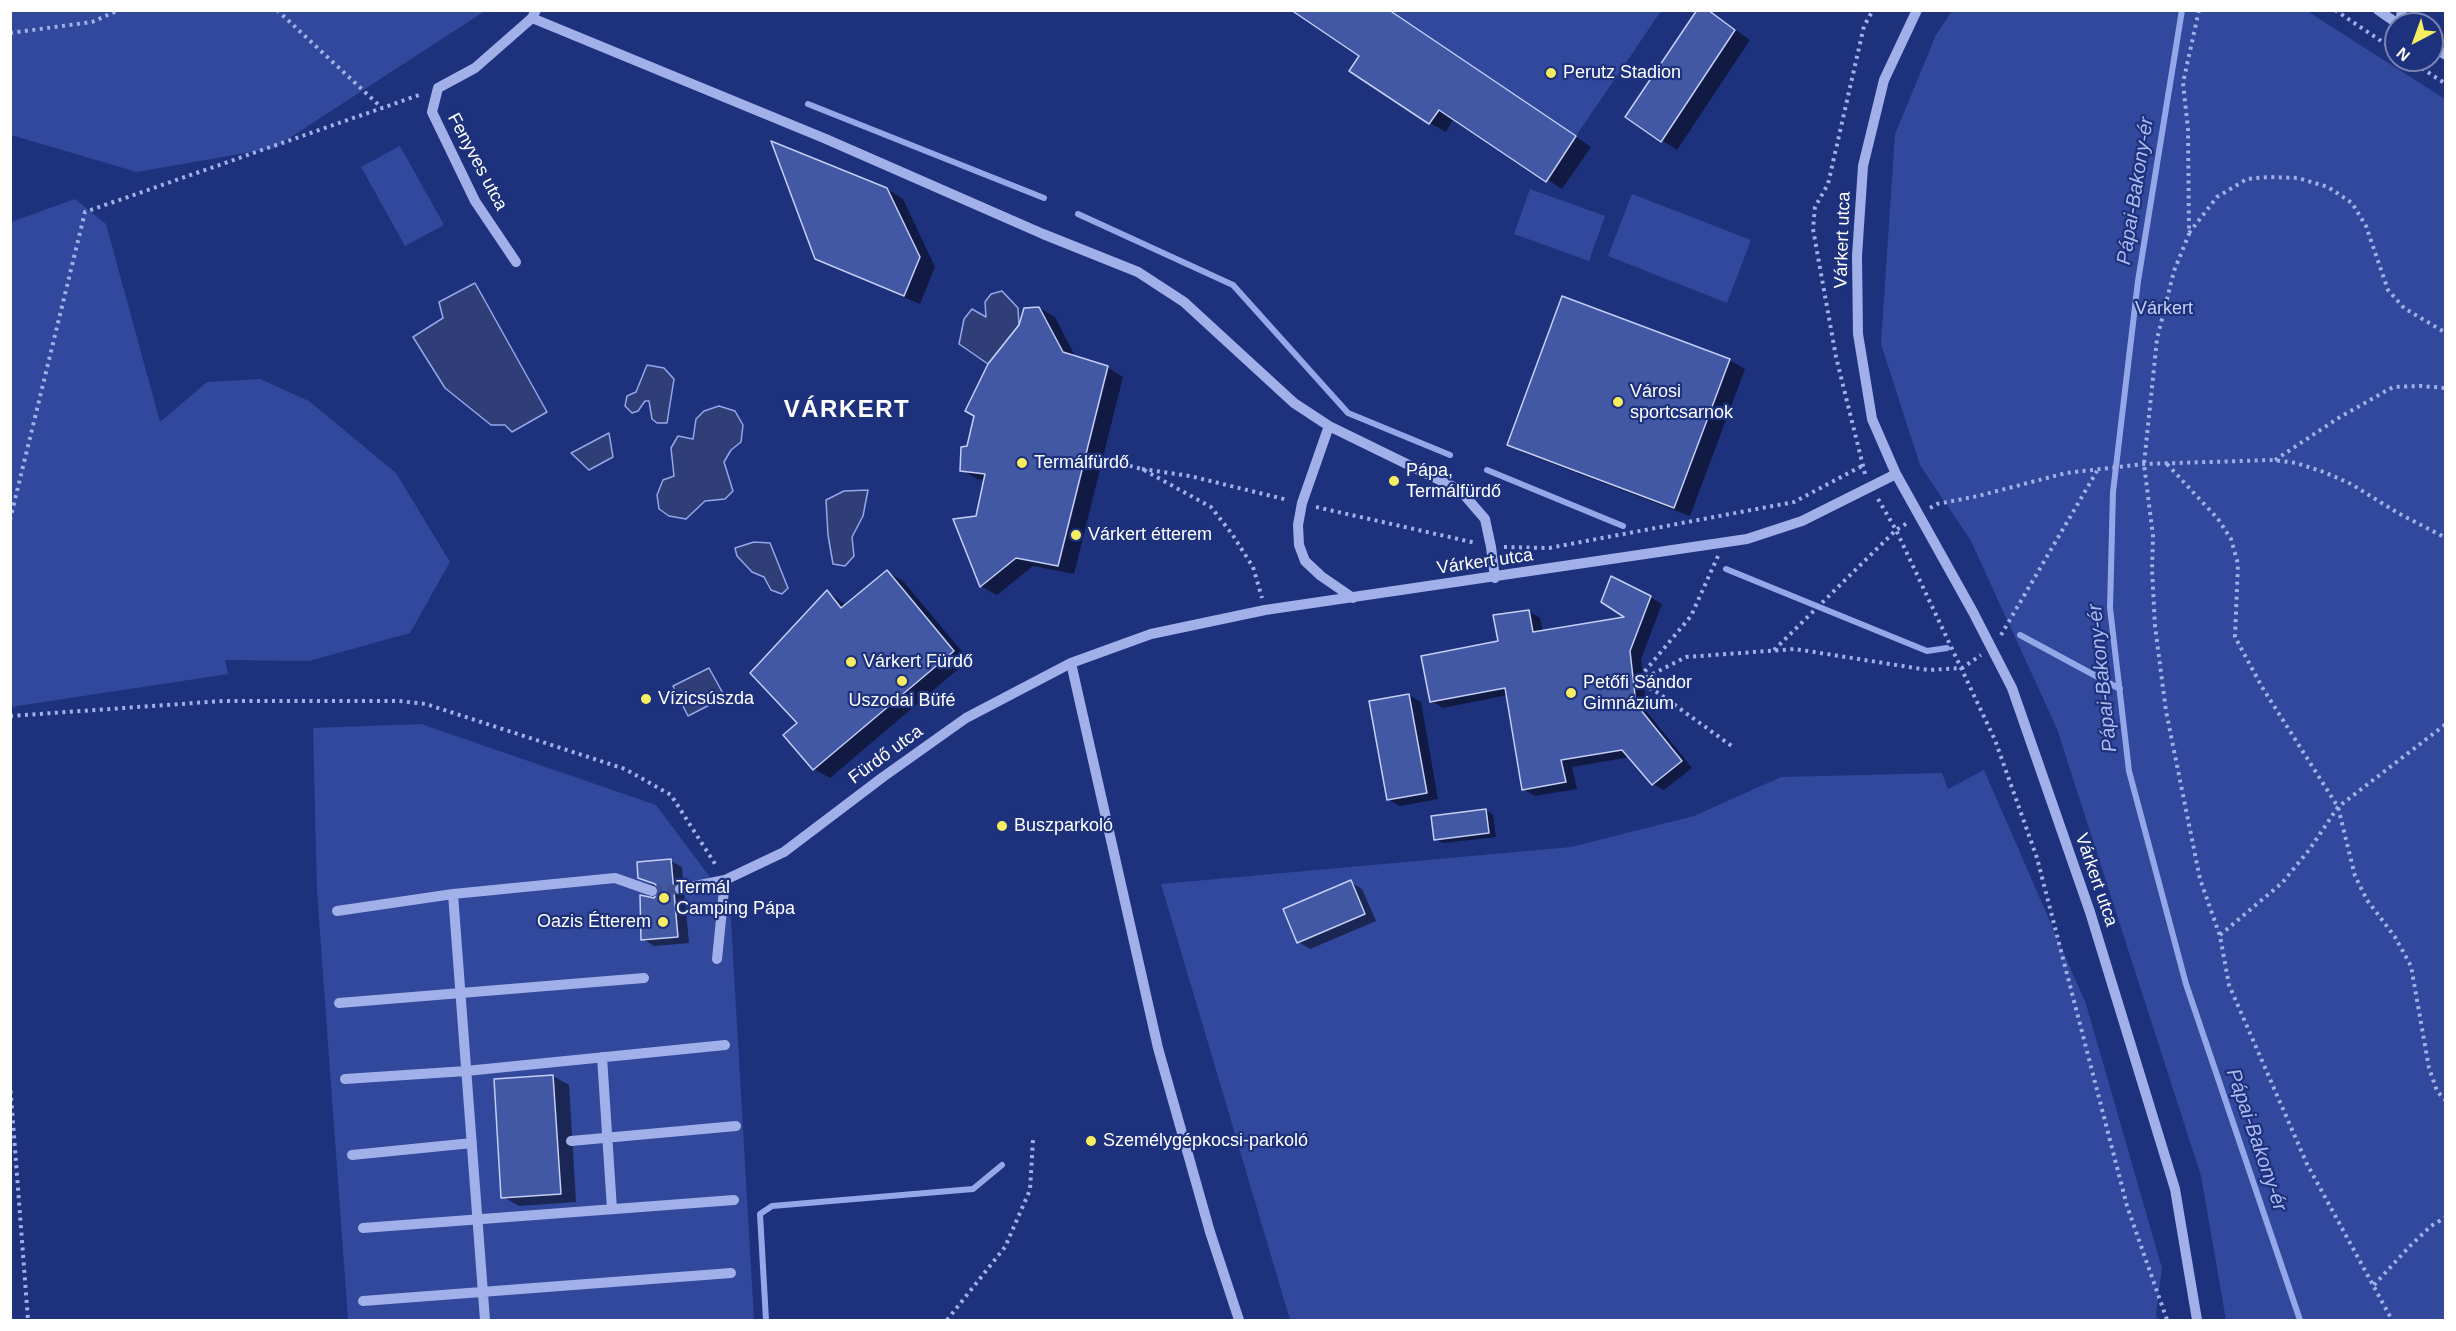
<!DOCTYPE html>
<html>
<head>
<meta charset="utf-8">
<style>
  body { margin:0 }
  #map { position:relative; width:2456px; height:1331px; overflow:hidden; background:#1e317d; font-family:Helvetica,sans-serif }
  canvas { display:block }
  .frame { position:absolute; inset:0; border:12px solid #fff; pointer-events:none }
  .north { position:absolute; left:2384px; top:12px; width:60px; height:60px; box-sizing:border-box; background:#1e317d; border:2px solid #7883b1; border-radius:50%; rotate:221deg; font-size:16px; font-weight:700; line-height:24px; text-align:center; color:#fff }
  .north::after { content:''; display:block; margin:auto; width:21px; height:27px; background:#f6ee60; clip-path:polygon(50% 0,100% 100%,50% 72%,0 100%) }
</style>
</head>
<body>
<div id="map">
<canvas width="2456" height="1331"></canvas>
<div class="frame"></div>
<div class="north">N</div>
</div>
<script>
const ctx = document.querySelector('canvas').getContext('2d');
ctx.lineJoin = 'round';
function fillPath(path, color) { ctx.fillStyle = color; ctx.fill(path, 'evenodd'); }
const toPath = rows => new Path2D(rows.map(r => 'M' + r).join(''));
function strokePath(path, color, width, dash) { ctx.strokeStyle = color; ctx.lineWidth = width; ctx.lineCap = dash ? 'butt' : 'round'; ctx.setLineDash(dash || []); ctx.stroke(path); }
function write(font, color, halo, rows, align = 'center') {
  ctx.font = font + ' Helvetica,sans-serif'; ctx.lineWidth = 4.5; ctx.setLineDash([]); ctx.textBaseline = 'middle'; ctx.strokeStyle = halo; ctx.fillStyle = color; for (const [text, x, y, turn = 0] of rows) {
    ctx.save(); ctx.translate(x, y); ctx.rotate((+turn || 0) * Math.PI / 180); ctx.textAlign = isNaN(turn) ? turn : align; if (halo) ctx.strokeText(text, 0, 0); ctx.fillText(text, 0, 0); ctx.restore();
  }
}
const green = toPath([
  [10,11,11,10,485,11,274,148,137,172,11,135],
  [1389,11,1661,11,1576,136],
  [1952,11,2307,11,2445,99,2445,1320,2226,1320,2201,1176,2057,729,1971,541,1920,465,1881,344,1895,134,1936,35],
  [400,146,444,225,405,246,361,167],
  [1530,189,1605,216,1589,261,1514,234],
  [1632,194,1751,240,1727,303,1608,256],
  [75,199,106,224,160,422,207,382,260,379,309,401,396,473,450,562,410,633,309,661,225,660,228,674,11,707,11,222],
  [421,724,656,805,730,904,754,1320,348,1320,317,891,313,728],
  [1984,770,2086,1004,2162,1268,2156,1315,2158,1320,1290,1320,1161,884,1571,847,1694,816,1781,777,1942,773,1948,789]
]);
const water = toPath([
  [475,283,547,412,512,432,505,425,491,425,445,388,413,337,443,318,439,302,475,283],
  [1002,291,1018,308,1019,325,988,364,959,344,964,319,972,309,986,317,985,302,991,294,1002,291],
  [647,365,664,368,674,379,667,423,657,423,652,419,649,401,645,401,638,411,632,413,625,406,627,396,636,392,647,365],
  [719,406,735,411,743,425,741,442,731,450,724,462,733,491,725,499,705,501,686,519,669,516,659,509,657,495,663,480,674,476,671,448,678,436,693,439,696,419,704,411,719,406],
  [609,433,613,457,589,470,571,453,609,433],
  [868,490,863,516,852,537,854,556,845,566,833,564,828,535,826,500,844,491,868,490],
  [754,542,770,543,788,588,782,594,771,590,764,577,752,572,737,556,735,548,754,542],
  [709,668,725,697,688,716,673,686,709,668]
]);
const shadow = toPath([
  [1389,10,1591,147,1562,189,1454,118,1446,132,1430,123,1361,56],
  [1716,16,1750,40,1677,150,1627,117],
  [887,189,903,199,935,267,920,304,833,267,817,258],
  [1039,308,1055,317,1076,358,1107,367,1123,377,1074,574,1033,566,997,595,981,586,955,520,977,518,985,480,977,479,962,470,969,448],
  [1729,360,1745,369,1690,516,1524,453,1509,444],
  [888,572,903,581,969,660,830,778,814,769,799,723,828,592,847,606],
  [1640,591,1662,604,1641,659,1647,712,1692,768,1664,790,1653,784,1630,757,1572,767,1577,789,1535,796,1523,789,1508,695,1443,708,1432,701,1499,642,1528,611,1540,618,1543,632,1629,618],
  [1409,695,1421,702,1438,799,1400,806,1388,799],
  [1486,810,1493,815,1496,837,1443,843,1436,839],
  [671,861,682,867,689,943,654,946,643,939,655,900,661,890,640,877],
  [1350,882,1362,889,1376,921,1310,949,1298,942],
  [553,1076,569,1085,576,1202,519,1206,503,1197]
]);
const stream = toPath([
  [2182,10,2138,281,2113,492,2110,608,2129,771,2186,984,2300,1320],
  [808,104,1044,198],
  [1078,214,1233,285,1348,413,1450,455],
  [1487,470,1623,526],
  [1726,569,1927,651,1947,648],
  [2020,635,2120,689],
  [766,1320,760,1214,772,1206,973,1189,1002,1165]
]);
const building = toPath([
  [1291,10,1389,10,1576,136,1546,182,1439,110,1429,124,1349,71,1359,56,1291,10],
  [1697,10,1708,10,1735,30,1661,142,1625,117,1697,10],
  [771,141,887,188,920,257,904,296,815,259,771,141],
  [1562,296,1730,359,1674,508,1507,445,1562,296],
  [1039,307,1063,352,1108,366,1058,566,1016,558,980,587,953,519,976,516,985,474,960,471,961,447,967,446,974,416,965,411,988,364,1019,325,1024,308,1039,307],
  [887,570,954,651,813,770,783,735,797,723,750,673,827,590,841,608,887,570],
  [1611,576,1651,596,1630,651,1636,704,1682,761,1652,785,1622,750,1561,760,1566,782,1522,790,1505,688,1430,702,1421,656,1498,641,1493,615,1529,610,1533,632,1624,617,1601,602,1611,576],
  [1409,694,1427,793,1387,800,1369,701,1409,694],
  [1486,809,1489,833,1434,840,1431,816,1486,809],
  [671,859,678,937,641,940,640,895,654,898,659,890,655,884,638,878,637,862,671,859],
  [1351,880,1365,914,1297,943,1283,909,1351,880],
  [553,1075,561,1194,501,1198,494,1079,553,1075]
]);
const minorTunnel = toPath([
  [652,891,680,889]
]);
const path = toPath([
  [277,10,382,108],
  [2199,10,2183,83,2188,129,2189,234,2174,271,2157,339,2144,464,2153,536,2152,570,2155,626,2166,711,2200,879,2220,936,2229,985,2307,1164,2392,1320],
  [2335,10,2396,51],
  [10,33,92,22,119,10],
  [2409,60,2446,84],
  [2189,233,2217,197,2247,179,2268,177,2298,178,2328,187,2352,203,2366,226,2388,290,2404,308,2446,333],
  [1086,455,1142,469,1211,507,1232,534,1253,567,1262,598],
  [2275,460,2340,417,2393,387,2421,386,2446,388],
  [2167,464,2218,519,2231,539,2238,564,2235,637,2262,687,2338,807,2355,876,2367,900,2395,937,2411,966,2429,1068,2437,1091,2446,1101],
  [1142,469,1190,476,1288,500],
  [1865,474,1836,357,1813,229,1815,207,1828,184,1864,26,1873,10],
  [1878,499,1896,530,1995,740,2037,858,2127,1206,2167,1320],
  [1316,507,1476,543],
  [1930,508,1937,504,1978,496,2066,473,2144,464,2274,460,2296,463,2324,472,2351,484,2398,513,2446,538],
  [10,520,85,212,422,94],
  [1504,547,1549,548,1794,502,1862,466],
  [1718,556,1691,616,1635,683,1686,657,1795,649,1928,670,1962,668,1981,655],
  [2001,635,2097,471],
  [1774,650,1896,530,1909,522],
  [1635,683,1654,690,1733,747],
  [10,716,223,701,399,701,426,704,625,769,671,795,717,867],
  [2220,935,2282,883,2309,850,2338,807,2446,724],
  [10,1083,28,1320],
  [2374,1285,2410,1246,2431,1226,2446,1217],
  [947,1320,1005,1247,1030,1190,1033,1140]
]);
const minor = toPath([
  [1917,10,1884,80,1863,166,1857,256,1858,334,1872,419,1896,474,1973,612,2012,688,2090,912,2175,1189,2197,1320],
  [2378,10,2398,24],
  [532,18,826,139,1043,234,1138,272,1184,302,1294,403,1329,426,1460,490,1485,519,1491,547,1495,578],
  [2400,24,2402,10],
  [2432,46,2446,55],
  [516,262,475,201,432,112,438,88,475,68,532,18,536,10],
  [1329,426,1302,503,1298,525,1299,545,1305,561,1321,576,1353,598],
  [1071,663,1158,1048,1210,1232,1239,1320],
  [680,889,725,880,784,852,883,777,966,718,1071,663,1151,634,1265,610,1747,539,1802,521,1896,474],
  [337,911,453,894],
  [717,959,725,880],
  [339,1003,644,978],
  [602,1057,612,1209],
  [345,1079,466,1071,725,1045],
  [571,1141,736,1126],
  [352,1155,472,1143],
  [363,1228,734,1200],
  [363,1301,731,1273],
  [485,1320,453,894,615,878,652,891]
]);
const markers = [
  [1551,73,6,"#f6ee60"],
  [1618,402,6,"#f6ee60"],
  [1022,463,6,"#f6ee60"],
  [1394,481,6,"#f6ee60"],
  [1076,535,6,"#f6ee60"],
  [851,662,6,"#f6ee60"],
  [902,681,6,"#f6ee60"],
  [1571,693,6,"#f6ee60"],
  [646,699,6,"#f6ee60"],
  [1002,826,6,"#f6ee60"],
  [664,898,6,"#f6ee60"],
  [663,922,6,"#f6ee60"],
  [1091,1141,6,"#f6ee60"]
];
const poiNames = [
  ["Perutz Stadion",1563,73],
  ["Városi",1630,392],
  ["sportcsarnok",1630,413],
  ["Termálfürdő",1034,463],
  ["Pápa,",1406,471],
  ["Termálfürdő",1406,492],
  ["Várkert étterem",1088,535],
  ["Várkert Fürdő",863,662],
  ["Petőfi Sándor",1583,683],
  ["Gimnázium",1583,704],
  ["Vízicsúszda",658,699],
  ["Uszodai Büfé",902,701,"center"],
  ["Buszparkoló",1014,826],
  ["Termál",676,888],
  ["Camping Pápa",676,909],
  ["Oazis Étterem",651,922,"right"],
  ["Személygépkocsi-parkoló",1103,1141]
];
const streetNames = [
  ["Fenyves utca",477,162,62],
  ["Várkert utca",1843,240,-88],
  ["Várkert utca",1485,562,-8],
  ["Fürdő utca",886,755,-36],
  ["Várkert utca",2096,880,71]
];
const parkNames = [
  ["Várkert",2164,309]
];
const waterNames = [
  ["Pápai-Bakony-ér",2136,191,-81],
  ["Pápai-Bakony-ér",2103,678,-96],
  ["Pápai-Bakony-ér",2256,1140,71]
];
const districtNames = [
  ["VÁRKERT",847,410]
];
fillPath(green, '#31489c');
fillPath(water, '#2f3e76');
strokePath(water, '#94a8e9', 1.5);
fillPath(shadow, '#0007');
strokePath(stream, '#94a8e9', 6);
fillPath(building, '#4258a5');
strokePath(building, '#c5cff6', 1.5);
strokePath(minorTunnel, '#405090', 10, [10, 5]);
strokePath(path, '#a1b0e8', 4, [3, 4.5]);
strokePath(minor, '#a1b0e8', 10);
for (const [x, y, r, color] of markers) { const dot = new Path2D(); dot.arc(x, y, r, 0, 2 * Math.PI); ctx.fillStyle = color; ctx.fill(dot); strokePath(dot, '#1e317d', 2); }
write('18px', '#fff', '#1e317d', poiNames, 'left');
write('18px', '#fff', '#1e317d', streetNames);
write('18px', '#c5cff6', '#1e317d', parkNames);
write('italic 20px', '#acbbef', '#1e317d', waterNames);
ctx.letterSpacing = '1.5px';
write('bold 24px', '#fff', '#1e317d', districtNames);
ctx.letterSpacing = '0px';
</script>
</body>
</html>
